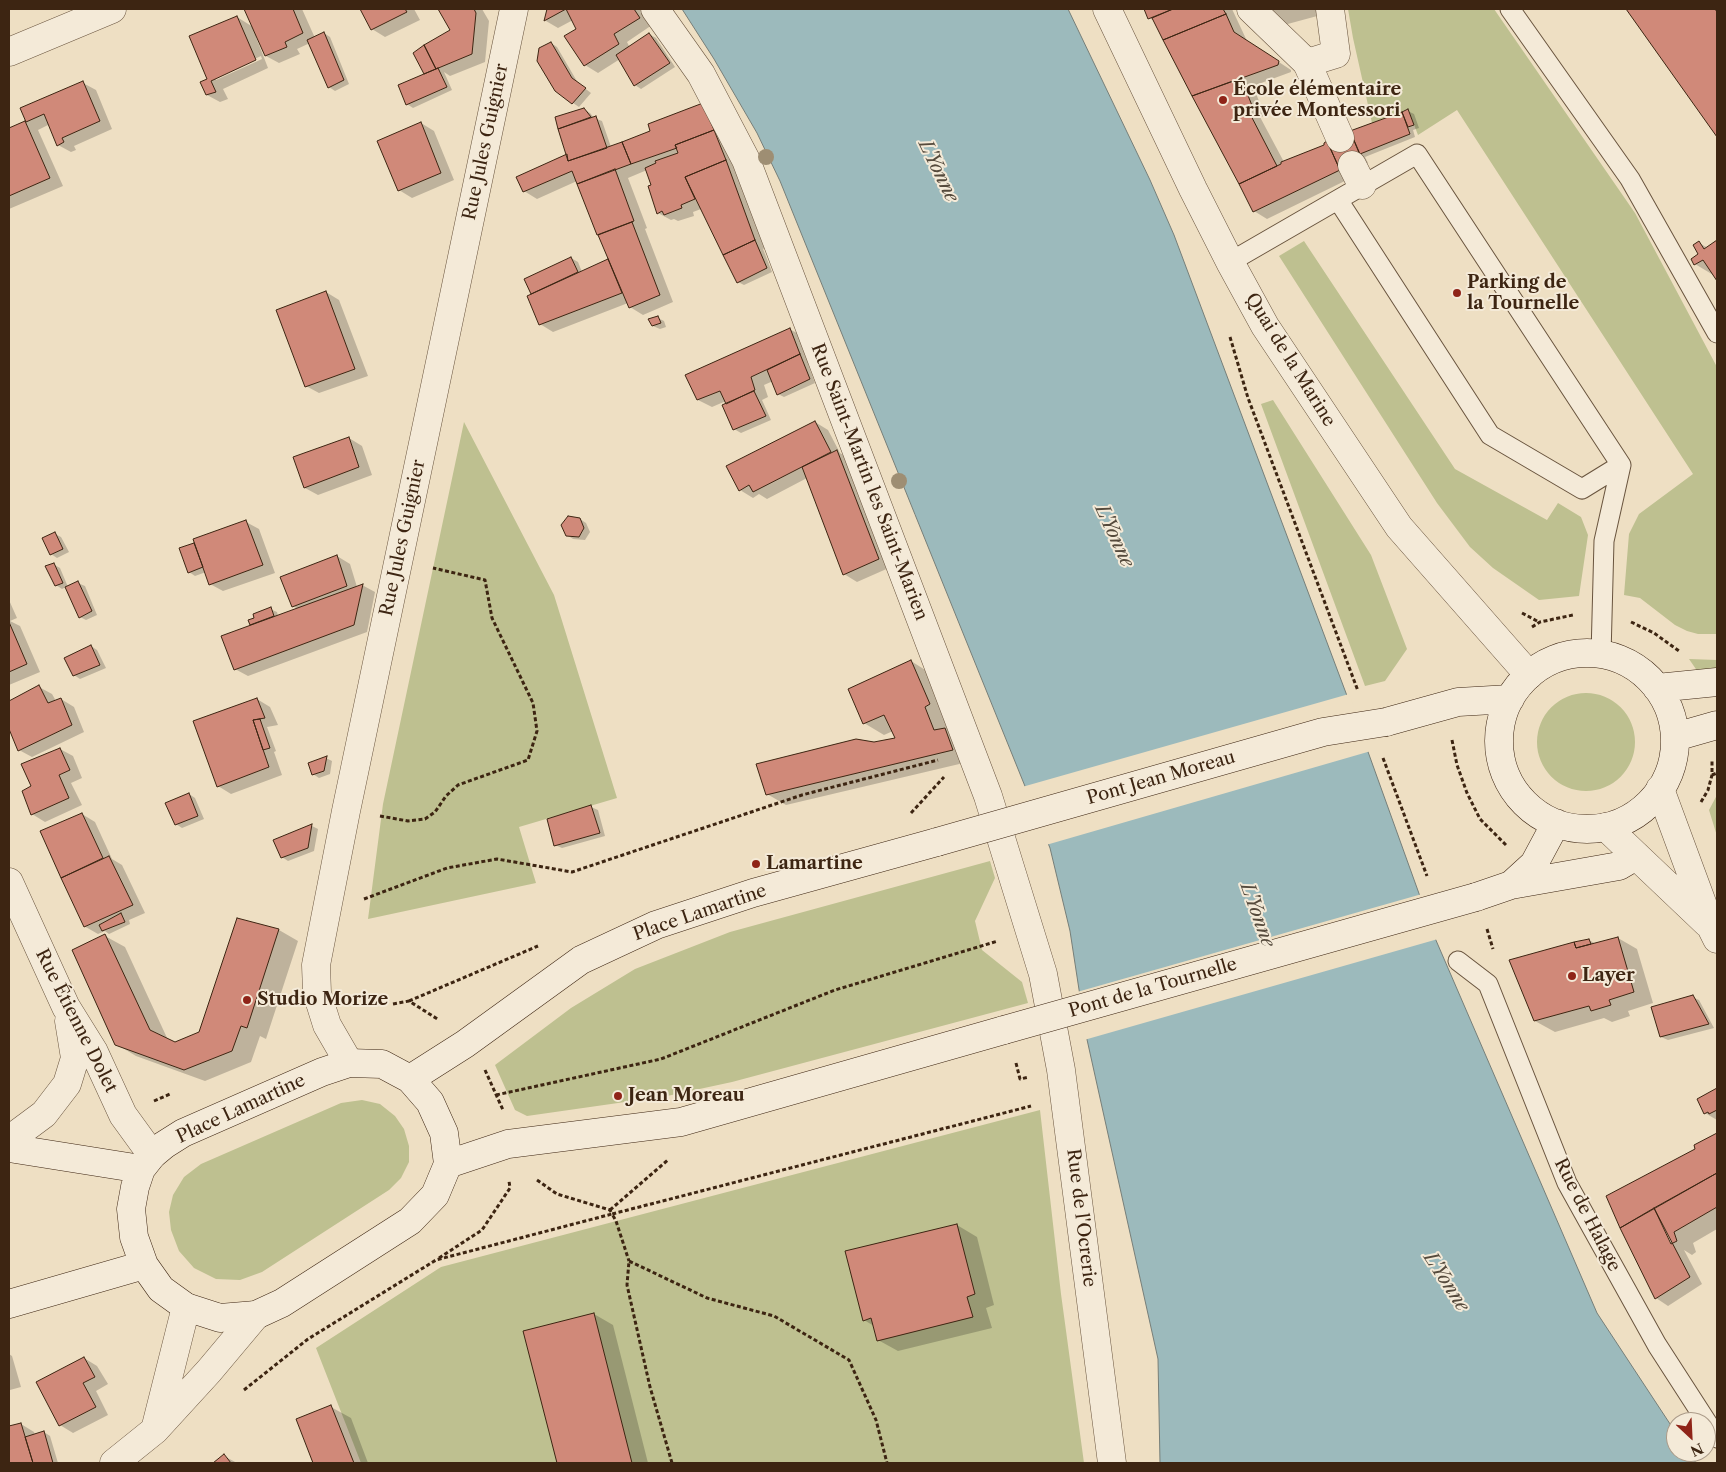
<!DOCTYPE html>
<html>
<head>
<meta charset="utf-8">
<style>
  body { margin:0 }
  #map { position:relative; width:1726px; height:1472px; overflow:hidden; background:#eedfc3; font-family:"Libre Caslon Text",serif }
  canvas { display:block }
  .frame { position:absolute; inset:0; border:10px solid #3d2512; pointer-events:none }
  .north { position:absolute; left:1666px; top:1412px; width:50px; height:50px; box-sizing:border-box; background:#f4ead8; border:1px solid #ab9b89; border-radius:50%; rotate:155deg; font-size:14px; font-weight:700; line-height:20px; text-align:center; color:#3d2512 }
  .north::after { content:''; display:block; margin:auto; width:18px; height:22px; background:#8f2418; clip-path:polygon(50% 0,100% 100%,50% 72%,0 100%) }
</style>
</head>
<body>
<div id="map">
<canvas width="1726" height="1472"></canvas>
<div class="frame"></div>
<div class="north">N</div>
</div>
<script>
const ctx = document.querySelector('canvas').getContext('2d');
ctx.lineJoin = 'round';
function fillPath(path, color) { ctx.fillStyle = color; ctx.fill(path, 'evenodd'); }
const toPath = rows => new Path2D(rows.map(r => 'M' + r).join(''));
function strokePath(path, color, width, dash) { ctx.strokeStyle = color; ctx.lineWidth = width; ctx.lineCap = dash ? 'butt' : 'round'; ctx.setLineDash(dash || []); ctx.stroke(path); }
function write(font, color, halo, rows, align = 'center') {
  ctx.font = font + ' "Libre Caslon Text",serif'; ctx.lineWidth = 4; ctx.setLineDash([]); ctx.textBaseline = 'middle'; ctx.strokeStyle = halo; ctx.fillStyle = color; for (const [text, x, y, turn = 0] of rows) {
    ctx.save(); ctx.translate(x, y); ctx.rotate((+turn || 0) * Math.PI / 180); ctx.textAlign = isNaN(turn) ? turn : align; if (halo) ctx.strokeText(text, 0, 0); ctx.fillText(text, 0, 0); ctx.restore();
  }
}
const green = toPath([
  [1348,9,1494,9,1635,213,1717,367,1717,634,1698,634,1687,631,1675,625,1640,598,1624,595,1629,534,1639,514,1693,474,1457,110,1418,135,1408,109,1372,123,1353,38],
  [1304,241,1455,469,1547,520,1558,503,1581,517,1588,535,1579,596,1539,600,1493,568,1470,547,1437,503,1279,256],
  [1273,400,1371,555,1407,649,1385,681,1365,686,1261,404],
  [464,422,554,595,617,798,519,827,536,883,368,919,383,804],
  [1689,659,1717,660,1717,673,1700,675],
  '1537 742a49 49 0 1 1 98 0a49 49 0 1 1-98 0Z',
  [1717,795,1717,836,1709,810],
  [990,861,995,878,975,921,982,950,1022,982,1028,1003,732,1082,667,1096,527,1116,515,1110,495,1065,571,1008,635,969,730,932],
  [362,1100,380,1104,395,1116,404,1129,409,1146,409,1162,401,1178,389,1190,262,1272,240,1280,216,1279,194,1268,179,1251,171,1230,169,1212,173,1195,184,1177,201,1164,341,1103],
  [1040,1110,1061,1294,1084,1463,361,1463,316,1348,441,1267]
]);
const water = toPath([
  [682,9,1068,9,1150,180,1174,235,1367,749,1435,938,1597,1313,1676,1433,1676,1452,1689,1452,1696,1463,1160,1463,1158,1359,1086,1035,1070,931,1050,848,780,181,757,133,714,59,682,9]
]);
const pier = toPath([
  [1349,694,1371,751,1046,845,1022,787],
  [1422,894,1438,939,1084,1040,1077,992]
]);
const shadow = toPath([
  [245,9,302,9,315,38,324,33,330,37,349,84,335,91,329,87,310,43,297,49,300,54,279,63,266,56,258,36,256,37,268,68,223,89,228,99,220,102,207,95,208,79,237,17,253,27],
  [261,56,262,59,216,80,216,77],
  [361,9,414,9,420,20,385,37,372,29],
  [439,9,482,9,489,21,485,62,450,76,444,72,452,90,413,108,407,104,452,31],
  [548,9,641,9,652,25,627,42,630,48,649,34,656,38,675,67,641,89,635,85,620,59,598,73,585,65,578,29,573,20,558,28,546,21],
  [1146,9,1232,9,1247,41,1291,70,1291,72,1253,86,1265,116,1260,117,1284,162,1325,146,1328,142,1408,111,1414,114,1419,128,1413,130,1415,137,1365,157,1368,163,1350,171,1353,177,1267,219,1254,211,1155,21,1149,18],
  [1261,9,1331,9,1332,12,1284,25],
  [1628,9,1717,9,1717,135],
  [551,43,557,47,578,83,591,93,579,107,573,103],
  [83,83,96,90,112,129,74,146,76,150,71,152,58,145,50,124,38,130,63,186,9,209,9,129,26,121],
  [584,109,590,113,594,118,602,121,611,147,716,112,768,247,763,249,772,272,744,285,738,282,701,209,693,212,694,216,678,221,674,219,671,220,658,213,647,170,628,178,647,228,645,229,673,302,643,315,630,307,628,303,553,332,540,324,534,294,532,293,571,258,578,262,582,272,609,259,577,181,537,199,524,191,568,155,556,118],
  [421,123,434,131,454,180,412,198,399,190],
  [1717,242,1717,279,1715,276,1695,264,1700,254,1699,243,1708,248],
  [326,292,339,300,368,376,319,393,306,386],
  [658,318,664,321,666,327,660,329,653,326,650,320],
  [789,329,803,336,812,362,808,364,815,383,784,397,778,394,773,381,764,385,768,397,762,400,771,420,741,433,734,429,726,401,712,407,698,400,687,375],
  [815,422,828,430,840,453,850,459,891,567,857,582,844,574,807,478,767,499,759,494,753,498,740,490],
  [349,438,362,446,372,475,318,495,305,488],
  [580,519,586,523,590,532,585,540,573,539,567,535],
  [246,522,259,529,275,573,223,591,210,584,206,572,195,576,189,572,194,544,196,545],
  [55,534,61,537,69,552,57,558,51,554],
  [337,556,350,564,357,587,362,585,375,592,367,632,248,676,235,669,252,626,249,621,270,609,277,612,278,616,298,609,293,606],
  [53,564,60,568,68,587,78,583,85,586,97,615,86,620,80,617,66,587,62,589,56,585],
  [9,600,17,618,10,621,20,626,40,672,9,685],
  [91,646,97,650,106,668,80,679,74,675],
  [911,661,930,673,948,715,944,718,949,732,972,761,786,805,767,794,874,743,896,739,893,731,884,735,864,723,850,689],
  [39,687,52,694,56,701,61,699,74,707,84,732,32,757,19,750,9,726,9,702],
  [257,699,270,707,278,725,267,727,276,751,274,752,282,775,231,794,218,786],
  [60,749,73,756,82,778,71,783,82,805,45,822,32,814,23,792,33,787],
  [326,758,332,761,330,774,319,778,313,774],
  [189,794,195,798,204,819,182,828,176,824],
  [591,807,598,810,605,836,562,848,555,845],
  [82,814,95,822,112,859,122,865,145,913,129,920,130,924,109,934,105,931,98,934,84,926,41,832],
  [312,826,318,829,314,851,288,861,282,857,275,840],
  [238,919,279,930,298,941,266,1039,260,1036,251,1062,205,1081,136,1056,116,1044,105,936,125,947,168,1040,175,1043,200,1033],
  [1618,938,1637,949,1653,1003,1628,1011,1630,1016,1612,1022,1604,1018,1555,1032,1535,1021,1510,961,1589,940,1596,944],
  [1692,997,1699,1000,1714,1028,1668,1040,1661,1037],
  [1717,1090,1717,1120,1705,1113,1698,1100],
  [1717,1135,1717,1229,1693,1243,1696,1252,1692,1255,1684,1250,1702,1284,1668,1306,1656,1298,1696,1150,1695,1145],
  [957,1225,977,1237,994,1305,986,1308,992,1328,898,1351,878,1340,874,1326,864,1320],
  [594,1314,613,1325,648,1463,559,1463,525,1332],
  [9,1354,12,1356,21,1387,10,1390],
  [84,1358,97,1366,108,1384,96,1391,108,1415,73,1433,60,1425,38,1382],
  [331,1407,351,1418,368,1463,314,1463,298,1419],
  [21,1424,34,1432,35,1435,44,1432,50,1436,58,1463,9,1463,9,1428],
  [224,1456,237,1463,215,1463]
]);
const building = toPath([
  [244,9,293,9,303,33,285,42,287,47,265,56,244,9],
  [360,9,405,9,407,12,371,30,360,9],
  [438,9,474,9,476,13,472,54,436,69,424,45,450,30,438,9],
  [547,9,566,9,544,21,547,9],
  [566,9,634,9,640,18,614,34,619,44,584,66,564,36,576,29,566,9],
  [1144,9,1173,9,1148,19,1144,9],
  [1173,9,1223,9,1226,14,1163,40,1152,18,1173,9],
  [1626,9,1715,9,1717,12,1717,137,1626,9],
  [1226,14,1234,32,1279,61,1278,65,1192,96,1163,40,1226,14],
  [237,16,256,60,211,81,216,92,206,95,200,82,207,79,189,36,237,16],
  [324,32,344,80,328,88,307,40,324,32],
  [649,33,670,63,634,86,616,55,649,33],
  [551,42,572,78,586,88,572,104,555,91,537,61,539,48,551,42],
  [424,45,436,69,424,74,413,53,424,45],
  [438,68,447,87,406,105,398,85,438,68],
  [1241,78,1253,108,1248,110,1277,166,1239,184,1192,96,1241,78],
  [83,81,100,121,62,138,64,142,57,146,44,114,26,122,20,108,83,81],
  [703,103,714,130,675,145,677,148,631,164,622,142,650,131,648,124,703,103],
  [584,108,591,117,558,129,555,117,584,108],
  [1408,109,1414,125,1408,127,1402,112,1408,109],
  [1402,112,1410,134,1360,154,1350,131,1402,112],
  [596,116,607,148,568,161,558,129,596,116],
  [25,121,50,178,9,196,9,128,25,121],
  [421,122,441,173,398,191,377,141,421,122],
  [714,130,726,160,685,177,695,199,681,205,682,208,664,215,662,211,657,214,648,186,651,185,645,168,656,163,655,161,678,153,675,145,714,130],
  [1350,131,1362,160,1340,170,1327,141,1350,131],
  [1327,141,1340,170,1253,212,1239,184,1281,164,1281,162,1324,145,1324,143,1327,141],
  [622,142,631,164,577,184,572,171,523,192,516,177,567,154,568,161,622,142],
  [726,160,755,240,723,255,685,177,726,160],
  [615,169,634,221,597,235,577,184,615,169],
  [632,222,660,295,629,308,598,235,632,222],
  [755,240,767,268,737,283,723,255,755,240],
  [1717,240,1717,281,1703,260,1694,265,1691,259,1698,254,1693,245,1699,241,1704,249,1717,240],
  [571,257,578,272,531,294,524,279,571,257],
  [608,259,622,293,539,325,527,296,608,259],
  [326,291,355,369,305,387,276,310,326,291],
  [658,316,661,323,652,326,648,319,658,316],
  [790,328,800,354,751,377,755,390,726,404,720,391,697,400,685,375,790,328],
  [800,354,810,379,777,395,767,370,800,354],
  [754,391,766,416,733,430,722,405,754,391],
  [815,421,831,452,753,492,749,485,739,491,726,466,815,421],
  [349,437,359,467,304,488,293,457,349,437],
  [837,450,879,559,843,575,802,467,837,450],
  [568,516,580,518,584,528,579,537,566,536,561,525,568,516],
  [246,520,263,565,209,585,193,539,246,520],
  [55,532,63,549,50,555,42,538,55,532],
  [194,543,203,567,188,573,179,548,194,543],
  [337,555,347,586,292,607,280,577,337,555],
  [54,563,63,583,55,586,45,566,54,563],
  [78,581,92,611,79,618,65,587,78,581],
  [363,584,354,625,234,670,221,636,363,584],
  [271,607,274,616,250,625,248,620,254,618,253,614,271,607],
  [9,622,27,664,9,672,9,622],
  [91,645,100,665,73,676,64,658,91,645],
  [911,660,930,704,925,707,934,730,945,728,953,750,766,795,756,764,856,739,874,742,895,738,884,715,863,724,848,689,911,660],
  [39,685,48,703,61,698,72,725,18,751,9,729,9,701,39,685],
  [257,698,265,718,253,720,269,767,217,787,193,721,257,698],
  [260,719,270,748,263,750,253,720,260,719],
  [60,748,70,770,59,775,69,798,31,815,22,791,31,786,21,764,60,748],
  [327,756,324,771,312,775,308,763,327,756],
  [189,793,198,816,175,825,165,803,189,793],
  [591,805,600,833,554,846,547,819,591,805],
  [82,813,103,858,61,878,40,831,82,813],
  [312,824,308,848,281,858,273,840,312,824],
  [109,856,133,905,84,927,61,878,109,856],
  [121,913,125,922,102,931,99,925,121,913],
  [237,918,279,929,247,1028,241,1026,232,1051,184,1070,115,1045,72,950,105,934,150,1030,175,1042,199,1032,237,918],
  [1618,937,1634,992,1609,1000,1611,1005,1591,1011,1589,1006,1534,1021,1509,960,1574,942,1576,948,1618,937],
  [1589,939,1591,944,1576,948,1574,942,1589,939],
  [1693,995,1709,1024,1660,1037,1651,1007,1693,995],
  [1717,1088,1717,1110,1709,1114,1708,1112,1704,1114,1697,1099,1717,1088],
  [1717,1133,1717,1173,1620,1228,1606,1196,1695,1149,1694,1145,1717,1133],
  [1717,1173,1717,1207,1674,1232,1677,1241,1671,1244,1654,1208,1717,1173],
  [1654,1208,1690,1277,1655,1299,1620,1228,1654,1208],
  [957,1224,975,1294,967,1297,973,1317,877,1341,871,1318,863,1321,845,1251,957,1224],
  [594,1313,632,1463,557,1463,523,1331,594,1313],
  [84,1357,95,1377,83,1383,96,1407,59,1426,36,1382,84,1357],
  [331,1405,354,1463,313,1463,296,1419,331,1405],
  [21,1423,33,1463,9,1463,9,1426,21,1423],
  [44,1431,53,1463,33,1463,25,1437,44,1431],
  [224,1454,231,1463,213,1463,224,1454]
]);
const path = toPath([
  [1230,337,1248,398,1358,691],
  [1522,613,1539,622],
  [1631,622,1654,633,1679,651],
  [1532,627,1540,622,1573,615],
  [1452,740,1457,765,1467,793,1480,819,1506,845],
  [1383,758,1427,876],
  [1712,775,1717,773],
  [1701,802,1708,790,1712,775,1712,761],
  [911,813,944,777],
  [380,816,408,821,425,819,435,812,446,796,458,785,528,760,537,731,533,703,492,618,485,580,433,568],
  [364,899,447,868,497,859,572,872,802,795,938,760],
  [1487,929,1493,949],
  [409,1001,538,946],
  [393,1004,409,1001,439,1020],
  [1016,1063,1020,1079,1029,1077],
  [485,1070,503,1110],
  [496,1095,661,1059,835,990,998,941],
  [154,1101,170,1094],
  [537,1180,557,1194,610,1210,612,1214,1031,1106],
  [610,1210,669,1159],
  [439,1258,482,1230,510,1188,509,1181],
  [244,1390,308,1339,436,1260,612,1214,616,1221,629,1261],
  [672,1463,650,1387,627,1285,629,1261,707,1298,774,1316,849,1360,876,1420,887,1463]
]);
const service = toPath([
  [1510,9,1630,179,1717,333],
  [1338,200,1490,435,1582,489,1621,465],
  [1230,262,1417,154,1621,465,1604,541,1601,655],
  [1458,961,1488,984,1567,1183,1657,1345,1717,1438]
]);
const pedestrian = toPath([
  [1307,63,1340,138],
  [1352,165,1362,185]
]);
const minor = toPath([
  [655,9,701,74,746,160,988,796,1043,974,1061,1070,1112,1463],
  [1107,9,1193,189,1230,262,1265,326,1399,527,1529,675],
  [1251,9,1307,63,1336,54,1330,9],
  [9,52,112,9],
  [9,882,66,1007,94,1052,123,1115,152,1155],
  [349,1063,327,1025,317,993,316,965,346,811,514,9],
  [9,1140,44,1114,67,1084,75,1058,69,1021],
  [156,1426,186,1307],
  [114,1463,155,1430,209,1371,256,1315]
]);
const tertiary = toPath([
  [1660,789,1711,927,1717,939],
  [1606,827,1707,923]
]);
const secondary = toPath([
  '1499 741a88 88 0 1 1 176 0a88 88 0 1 1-176 0Z',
  [1657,688,1717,682],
  [1386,722,1458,702,1510,699],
  [1675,737,1717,725],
  [1511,885,1534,864,1556,823],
  [1476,897,1511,885,1619,866,1636,856],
  [410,1079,465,1044,581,960,656,925,753,893,937,842],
  [9,1148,141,1169],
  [448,1164,444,1133,430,1102,410,1079,382,1064,349,1063,322,1072,183,1133,164,1145,152,1155,141,1169,135,1187,131,1209,134,1237,144,1265,161,1289,186,1307,220,1318,256,1315,282,1303,410,1221,435,1195,448,1164,508,1144,681,1122,1004,1030],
  [9,1304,144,1265]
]);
const secondaryBridge = toPath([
  [937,842,1323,732,1386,722],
  [1004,1030,1476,897]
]);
const trees = [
  [766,157],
  [899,481]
];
const markers = [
  [1223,100,5,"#8f2418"],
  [1457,293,5,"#8f2418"],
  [756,864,5,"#8f2418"],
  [1572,976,5,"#8f2418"],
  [247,1000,5,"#8f2418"],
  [618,1096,5,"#8f2418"]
];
const poiNames = [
  ["École élémentaire",1233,90],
  ["privée Montessori",1233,111],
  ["Parking de",1467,283],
  ["la Tournelle",1467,304],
  ["Lamartine",766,864],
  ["Layer",1582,976],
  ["Studio Morize",257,1000],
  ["Jean Moreau",628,1096]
];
const streetNames = [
  ["Rue Jules Guignier",486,142,-78],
  ["Quai de la Marine",1290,360,58],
  ["Rue Saint-Martin les Saint-Marien",869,482,69],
  ["Rue Jules Guignier",403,538,-78],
  ["Pont Jean Moreau",1161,778,-16],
  ["Place Lamartine",700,913,-19],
  ["Pont de la Tournelle",1153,988,-16],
  ["Rue Étienne Dolet",76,1021,63],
  ["Place Lamartine",241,1109,-25],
  ["Rue de Halage",1587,1215,63],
  ["Rue de l'Ocrerie",1081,1218,83]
];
const waterNames = [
  ["L'Yonne",938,171,64],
  ["L'Yonne",1114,536,65],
  ["L'Yonne",1257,915,70],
  ["L'Yonne",1446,1282,57]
];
fillPath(green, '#bec090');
fillPath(water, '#9cbabc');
strokePath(water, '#767e78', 1);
fillPath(pier, '#eedfc3');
fillPath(shadow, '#0003');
fillPath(building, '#d08979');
strokePath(building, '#3d2512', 1);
strokePath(service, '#69543e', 21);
strokePath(pedestrian, '#69543e', 29);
strokePath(minor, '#69543e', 29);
strokePath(tertiary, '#69543e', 29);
strokePath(secondary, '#3d2512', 29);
strokePath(path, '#3d2512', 3, [4, 2.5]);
strokePath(service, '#f4ead8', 19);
strokePath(pedestrian, '#f4ead8', 28);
strokePath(minor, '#f4ead8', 28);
strokePath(tertiary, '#f4ead8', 28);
strokePath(secondary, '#f4ead8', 28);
strokePath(secondaryBridge, '#3d2512', 29, []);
strokePath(secondaryBridge, '#f4ead8', 28);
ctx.fillStyle = '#9e8e73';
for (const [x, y] of trees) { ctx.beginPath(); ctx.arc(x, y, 8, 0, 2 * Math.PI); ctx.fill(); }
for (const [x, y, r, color] of markers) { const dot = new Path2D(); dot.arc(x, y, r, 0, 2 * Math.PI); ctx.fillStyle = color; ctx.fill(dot); strokePath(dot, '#f4ead8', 2); }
write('bold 18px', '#3d2512', '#f4ead8', poiNames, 'left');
write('18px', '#3d2512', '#f4ead8', streetNames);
write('italic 19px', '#554a3c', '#f4ead8', waterNames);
</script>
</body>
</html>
